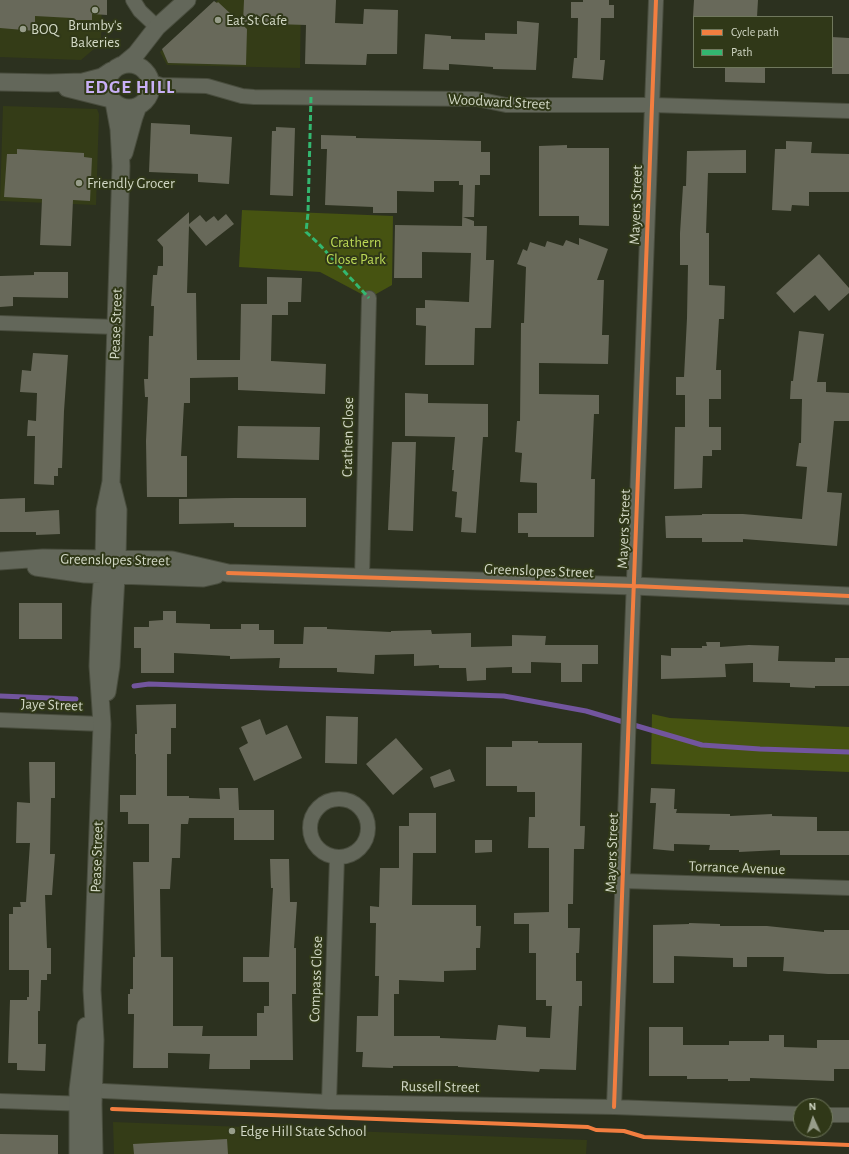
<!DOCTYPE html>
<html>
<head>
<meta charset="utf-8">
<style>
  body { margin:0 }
  #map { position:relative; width:849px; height:1154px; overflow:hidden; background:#2c311f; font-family:"Alegreya Sans",sans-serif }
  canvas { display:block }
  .legend { position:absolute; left:693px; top:16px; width:140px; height:52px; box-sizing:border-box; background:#303818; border:1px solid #70785d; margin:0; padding:5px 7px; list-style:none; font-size:12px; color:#d1d7c4 }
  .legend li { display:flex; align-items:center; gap:8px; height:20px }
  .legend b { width:20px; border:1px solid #70785d }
  .north { position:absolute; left:793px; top:1098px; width:40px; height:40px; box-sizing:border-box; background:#303818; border:1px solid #70785d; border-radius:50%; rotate:357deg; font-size:11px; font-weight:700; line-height:16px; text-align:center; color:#d1d7c4 }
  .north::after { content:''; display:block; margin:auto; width:14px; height:18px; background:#979d8a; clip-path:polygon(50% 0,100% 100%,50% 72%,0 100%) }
</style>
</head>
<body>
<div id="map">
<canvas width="849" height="1154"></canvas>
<ul class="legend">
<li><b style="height:5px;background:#f27e40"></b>Cycle path</li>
<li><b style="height:5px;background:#33b770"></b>Path</li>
</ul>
<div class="north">N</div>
</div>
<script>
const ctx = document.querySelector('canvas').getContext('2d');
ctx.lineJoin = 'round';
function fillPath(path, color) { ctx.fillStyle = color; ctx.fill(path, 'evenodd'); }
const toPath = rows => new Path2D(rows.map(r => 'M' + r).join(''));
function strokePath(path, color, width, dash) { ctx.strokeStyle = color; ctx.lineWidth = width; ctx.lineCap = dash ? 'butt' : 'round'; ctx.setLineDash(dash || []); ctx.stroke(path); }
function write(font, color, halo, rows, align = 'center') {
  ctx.font = font + ' "Alegreya Sans",sans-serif'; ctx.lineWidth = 4; ctx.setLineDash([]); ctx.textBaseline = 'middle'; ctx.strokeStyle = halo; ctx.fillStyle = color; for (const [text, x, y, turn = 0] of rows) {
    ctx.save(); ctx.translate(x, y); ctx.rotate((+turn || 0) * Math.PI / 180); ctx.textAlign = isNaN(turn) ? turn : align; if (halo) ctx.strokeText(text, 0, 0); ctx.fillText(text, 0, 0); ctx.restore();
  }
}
const built = toPath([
  [0,0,102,0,101,43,81,60,0,57],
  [218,0,301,0,300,68,167,65,160,52],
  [3,106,97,109,99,114,96,205,0,201],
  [113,1122,587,1140,586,1154,114,1154]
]);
const green = toPath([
  [242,210,393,216,392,285,369,298,320,272,239,267],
  [652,714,670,718,849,727,849,772,651,764]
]);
const stream = toPath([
  [134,686,149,684,504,696,586,711,702,745,760,749,849,752],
  [0,696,76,699]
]);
const building = toPath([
  [0,0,107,0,107,15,92,14,92,20,72,20,72,18,35,16,35,31,0,28],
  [244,0,336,0,335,23,363,24,364,9,398,10,397,54,367,54,366,65,305,64,306,25,243,23],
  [583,0,609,0,609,5,614,5,614,18,601,18,600,60,605,60,603,80,572,78,574,58,577,58,578,18,571,18,571,2,583,2],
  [694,0,758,0,757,17,693,16],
  [214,1,217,3,218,2,247,29,246,65,168,63,162,49],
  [517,21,539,23,536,70,493,69,493,67,449,64,449,70,423,69,425,34,451,36,451,39,485,40,485,33,517,34],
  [832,37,849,38,849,74,832,74],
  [725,67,765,67,765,83,725,82],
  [151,123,190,125,190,134,232,137,229,184,198,182,198,174,149,172],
  [276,127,295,128,293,196,270,195,272,131,276,131],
  [321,135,356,136,356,138,481,141,481,152,490,152,490,175,480,175,480,185,475,185,474,217,463,217,474,221,474,226,487,226,486,260,494,260,491,328,475,328,474,365,425,365,426,326,416,325,416,308,425,308,425,300,469,302,471,253,422,252,422,278,394,278,395,225,462,226,463,185,459,185,459,181,434,181,434,192,397,191,397,213,373,213,373,207,325,205,327,149,321,149],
  [786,141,812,142,811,153,849,154,849,192,809,192,809,206,792,205,791,211,772,210,775,149,786,149],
  [567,145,567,148,609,148,609,226,579,225,579,216,539,216,539,146],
  [17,149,84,153,84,157,92,158,90,201,73,200,71,246,40,245,42,199,4,197,7,154,17,154],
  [746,150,746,173,708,173,706,233,709,233,709,285,725,286,724,319,719,319,716,370,721,370,721,399,709,399,709,427,721,427,721,450,712,450,712,456,703,456,702,488,674,489,675,427,685,427,685,395,676,395,676,377,684,377,687,318,688,265,680,265,680,233,683,186,686,186,687,151],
  [189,212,189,224,200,215,206,222,214,216,218,221,226,214,234,224,206,246,189,226,187,293,196,293,197,360,240,360,241,304,267,304,267,277,302,278,301,302,288,302,288,315,272,315,271,361,326,364,325,394,238,390,238,377,190,378,190,403,184,403,181,456,187,456,187,497,147,497,146,441,148,397,145,397,144,379,148,379,149,336,153,336,154,306,151,306,153,275,157,275,158,266,163,266,163,247,157,240],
  [579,238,608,249,597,280,604,280,602,335,609,335,608,364,539,363,539,394,599,395,599,414,594,414,591,479,595,479,594,537,528,537,528,533,518,533,518,513,537,513,537,483,520,482,522,453,515,452,517,421,520,421,521,323,524,323,526,267,517,264,523,249,527,251,530,242,545,247,547,241,563,246,566,240,579,245],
  [819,254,849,288,849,293,829,311,815,295,794,313,776,293],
  [34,272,68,272,68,298,13,297,13,306,0,307,0,276,34,275],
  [799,331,824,334,817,382,826,382,826,392,849,393,849,421,834,421,827,492,842,493,837,546,743,539,743,542,702,542,702,538,666,538,665,516,702,515,702,514,743,514,802,519,807,467,796,466,799,443,801,443,802,399,790,399,791,381,793,381],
  [33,353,68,355,64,411,62,468,58,468,58,476,54,476,54,485,34,484,35,436,27,436,28,420,36,421,37,393,20,392,22,370,31,371],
  [405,393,428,394,428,403,488,404,488,437,483,437,476,533,461,532,462,518,455,517,457,492,452,491,454,470,452,470,455,437,405,436],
  [238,426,320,427,319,460,237,458],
  [392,442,416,442,413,531,388,530],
  [25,498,25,512,59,510,60,534,36,535,36,532,0,532,0,499],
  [234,498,306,498,306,527,234,527,234,523,179,524,179,499],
  [19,603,62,603,62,639,19,639],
  [163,611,176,611,176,623,210,624,210,629,241,629,241,624,259,624,259,630,274,630,274,644,303,644,304,627,327,627,327,629,391,632,391,631,431,630,432,634,471,633,471,647,512,646,512,635,546,636,545,645,598,645,598,664,582,664,582,682,561,682,561,663,531,662,531,673,512,673,512,667,486,668,486,680,467,681,466,668,439,668,439,665,414,666,414,654,375,655,374,674,337,672,337,668,279,668,280,658,230,659,230,656,174,653,174,673,141,673,141,648,134,648,134,627,149,627,149,621,163,620],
  [706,642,720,642,720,647,749,645,779,646,778,661,835,662,835,658,849,658,849,686,815,686,815,688,790,687,790,683,753,682,753,663,725,664,726,677,661,679,661,655,671,656,671,648,702,648,702,646,707,646],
  [176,704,176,728,171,728,171,754,167,754,167,796,189,796,189,798,220,799,219,788,238,788,239,810,274,810,274,840,234,840,234,818,189,818,188,824,181,824,180,858,172,858,170,889,160,889,161,957,173,957,173,1026,203,1026,202,1036,257,1036,257,1013,264,1013,264,1006,269,1006,269,982,243,982,243,957,269,957,273,888,271,888,270,859,289,859,290,902,297,902,294,948,296,948,296,994,292,994,293,1060,250,1060,250,1069,209,1069,210,1054,168,1053,168,1068,133,1068,134,1014,128,1014,128,994,130,994,130,989,133,989,133,957,135,957,133,862,149,862,149,824,128,824,128,812,120,812,120,795,136,795,136,754,135,754,135,734,137,734,136,705],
  [326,716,358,717,357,764,325,763],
  [260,719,266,735,287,725,302,758,254,781,239,748,248,743,241,727],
  [396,738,423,769,393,795,366,764],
  [512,741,538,741,538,743,582,743,580,826,585,826,584,849,574,849,573,904,568,904,568,928,580,928,579,953,576,953,576,981,582,981,582,1006,579,1006,576,1070,540,1069,539,1072,458,1067,458,1066,393,1066,393,1068,362,1067,363,1052,356,1052,357,1016,378,1016,379,976,375,976,376,923,370,923,370,906,379,907,380,868,399,868,399,826,409,826,409,813,436,813,436,853,413,853,412,905,476,905,476,926,481,926,480,948,476,948,476,970,444,971,444,982,399,980,399,994,394,994,394,1036,440,1036,440,1038,496,1040,498,1025,526,1027,526,1037,550,1038,552,1006,546,1006,546,1000,536,1000,536,953,529,953,529,924,514,924,514,913,549,912,549,848,528,848,529,817,535,817,535,792,517,792,517,786,486,786,486,747,512,747],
  [29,762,55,762,55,798,51,798,50,854,55,854,52,895,45,895,47,948,51,948,51,974,47,974,47,980,41,980,40,1011,38,1011,38,1044,46,1044,45,1071,17,1070,17,1063,8,1063,10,1000,27,1000,27,997,29,997,29,970,9,970,9,914,13,914,13,907,21,907,20,902,26,902,30,843,16,843,17,802,30,803],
  [450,769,455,781,434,788,430,777],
  [651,788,675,789,674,809,677,809,676,813,730,814,730,816,772,814,772,816,817,817,817,831,849,831,849,855,780,855,780,850,739,852,739,850,709,850,710,845,674,844,674,851,653,849,656,803,650,803],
  [475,840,492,840,492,852,475,853],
  [689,923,720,924,720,926,767,926,824,932,824,930,849,930,849,974,828,974,783,971,784,957,747,957,747,967,733,967,733,958,674,956,674,983,653,983,653,925,689,924],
  [649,1027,683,1027,683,1045,729,1045,729,1041,769,1041,769,1035,784,1035,784,1047,817,1048,817,1040,849,1040,849,1069,834,1069,834,1081,750,1078,750,1081,728,1081,728,1079,687,1079,687,1076,649,1076],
  [0,1134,58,1135,58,1154,0,1154],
  [227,1139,228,1154,134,1154,133,1144]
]);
const minor = toPath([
  [133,0,140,11,157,27],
  [151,82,161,85,207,86,242,96,254,97,477,99,506,105,652,105,849,111],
  [0,323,116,327],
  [362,577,369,298],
  [0,720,102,724],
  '310 828a29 29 0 1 1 58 0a29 29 0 1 1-58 0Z',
  [623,881,849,888],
  [83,1090,329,1102,614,1107,801,1114],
  [0,1101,88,1104],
  [329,1102,337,857],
  [614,1107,656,0],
  [825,1115,849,1115]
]);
const tertiary = toPath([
  '107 86a22 22 0 1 1 44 0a22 22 0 1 1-44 0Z',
  [124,64,136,54,157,27,187,0],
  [0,82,49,83,83,82,102,77,111,71],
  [67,88,111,99],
  [124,153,134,117,138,106],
  [0,561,43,558,172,560,228,573,634,586,849,596],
  [36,567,85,574,117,575,203,578,216,575],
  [107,692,111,666,117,559,118,510,112,486],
  [78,1154,78,1090,86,1026],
  [94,1154,93,1104,95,1040,92,990,102,724,98,666,100,609,104,559,105,510,111,482,121,166,119,129,114,102]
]);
const quiet = toPath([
  [311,97,308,213,306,232,318,243,369,298]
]);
const cycleway = toPath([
  [228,573,634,586,849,596],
  [614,1107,656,0],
  [112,1109,588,1127,596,1130,624,1131,644,1137,849,1145]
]);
const markers = [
  [95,10,4,"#979d8a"],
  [218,20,4,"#979d8a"],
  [23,29,4,"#979d8a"],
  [79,183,4,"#979d8a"],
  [232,1131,4,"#979d8a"]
];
const poiNames = [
  ["Eat St Cafe",226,20],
  ["Brumby's",95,25,"center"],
  ["Bakeries",95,42,"center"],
  ["BOQ",31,29],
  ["Friendly Grocer",87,183],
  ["Edge Hill State School",240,1131]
];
const streetNames = [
  ["Woodward Street",499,102,3],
  ["Mayers Street",636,205,-88],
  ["Pease Street",116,324,-88],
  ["Crathen Close",348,437,-89],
  ["Mayers Street",624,529,-88],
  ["Greenslopes Street",115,560,1],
  ["Greenslopes Street",539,571,2],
  ["Jaye Street",52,705,2],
  ["Mayers Street",612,853,-88],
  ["Pease Street",97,857,-88],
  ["Torrance Avenue",737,868,2],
  ["Compass Close",316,979,-88],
  ["Russell Street",440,1087,1]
];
const parkNames = [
  ["Crathern",356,242],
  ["Close Park",356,259]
];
const districtNames = [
  ["EDGE HILL",130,87]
];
fillPath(built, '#343c17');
fillPath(green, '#465311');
strokePath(stream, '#72559e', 5);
fillPath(building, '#68695a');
strokePath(minor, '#494d3e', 16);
strokePath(tertiary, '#494d3e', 19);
strokePath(minor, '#63675a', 14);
strokePath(tertiary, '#63675a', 17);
strokePath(quiet, '#33b770', 3, [6, 3]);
strokePath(cycleway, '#f27e40', 4);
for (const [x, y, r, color] of markers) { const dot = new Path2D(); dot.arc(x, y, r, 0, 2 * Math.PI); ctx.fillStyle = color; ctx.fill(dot); strokePath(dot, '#303818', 1.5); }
write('15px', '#d1d7c4', '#303818', poiNames, 'left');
write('15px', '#d1d7c4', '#303818', streetNames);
write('15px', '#bad755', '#303818', parkNames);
ctx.letterSpacing = '1px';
write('bold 19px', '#c9b0f6', '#303818', districtNames);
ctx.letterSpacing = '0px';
</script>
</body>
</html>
